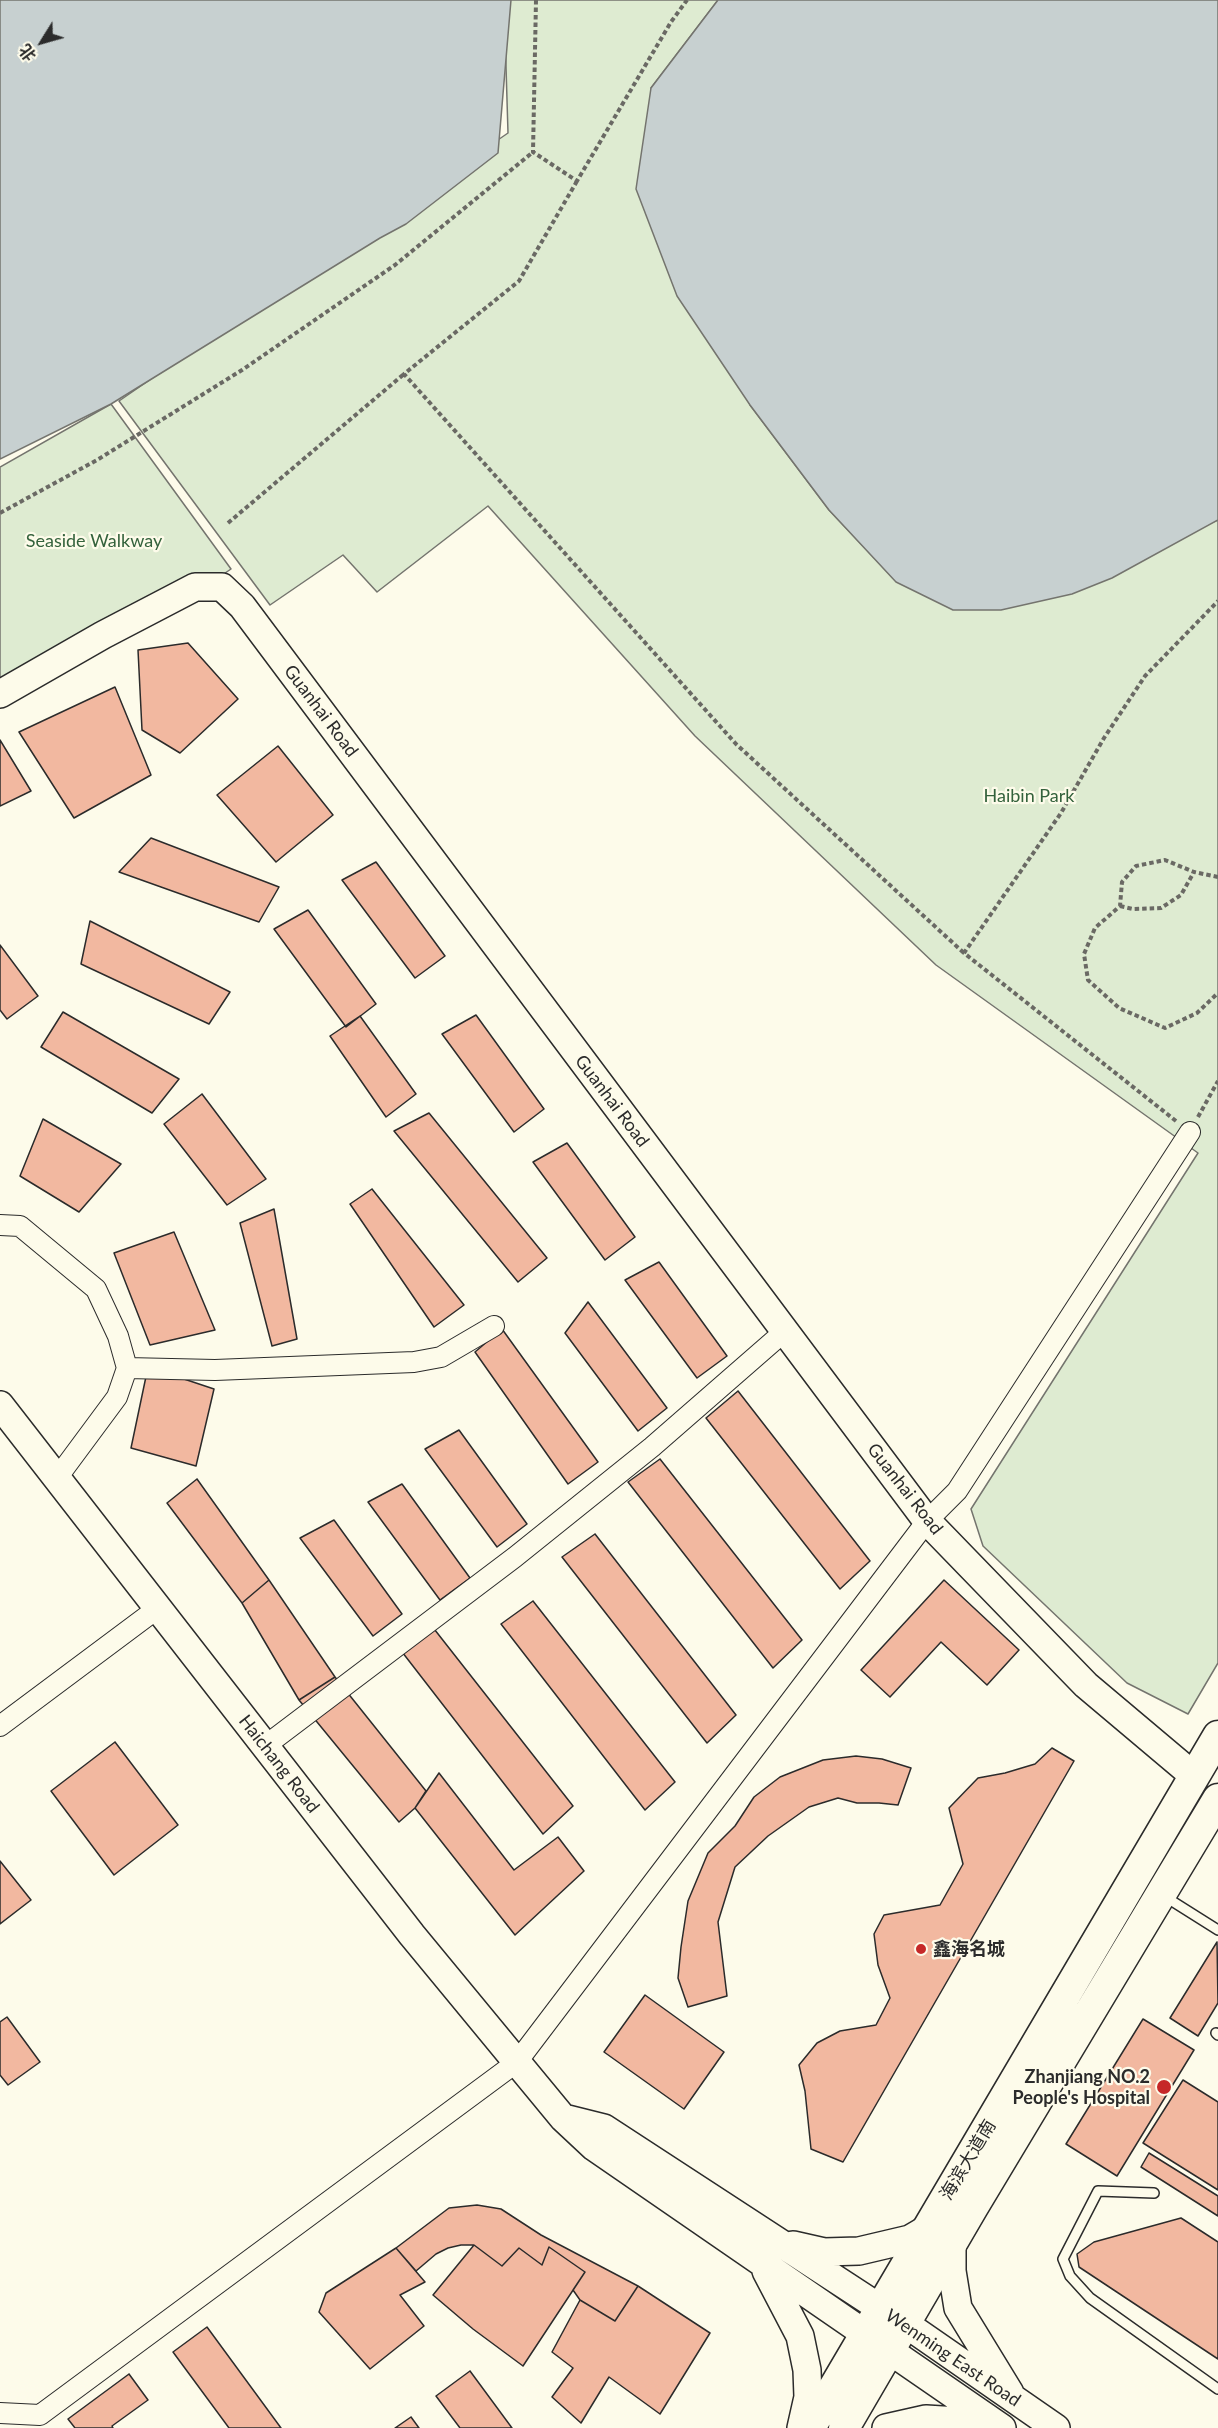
<!DOCTYPE html>
<html>
<head>
<meta charset="utf-8">
<style>
  body { margin:0 }
  #map { position:relative; width:1218px; height:2428px; overflow:hidden; background:#fdfbea; font-family:Lato,"Noto Sans SC",sans-serif }
  canvas { display:block }
  .north { position:absolute; left:12px; top:12px; width:60px; height:60px; -webkit-text-stroke:4px #fdfbea; paint-order:stroke; rotate:233deg; font-size:16px; font-weight:700; line-height:24px; text-align:center; color:#2b2b2b }
  .north::after { content:''; display:block; margin:auto; width:21px; height:27px; background:#2b2b2b; clip-path:polygon(50% 0,100% 100%,50% 72%,0 100%) }
</style>
</head>
<body>
<div id="map">
<canvas width="1218" height="2428"></canvas>
<div class="north">北</div>
</div>
<script>
const ctx = document.querySelector('canvas').getContext('2d');
ctx.lineJoin = 'round';
function fillPath(path, color) { ctx.fillStyle = color; ctx.fill(path, 'evenodd'); }
const toPath = rows => new Path2D(rows.map(r => 'M' + r).join(''));
function strokePath(path, color, width, dash) { ctx.strokeStyle = color; ctx.lineWidth = width; ctx.lineCap = dash ? 'butt' : 'round'; ctx.setLineDash(dash || []); ctx.stroke(path); }
function write(font, color, halo, rows, align = 'center') {
  ctx.font = font + ' Lato,"Noto Sans SC",sans-serif'; ctx.lineWidth = 4.5; ctx.setLineDash([]); ctx.textBaseline = 'middle'; ctx.strokeStyle = halo; ctx.fillStyle = color; for (const [text, x, y, turn = 0] of rows) {
    ctx.save(); ctx.translate(x, y); ctx.rotate((+turn || 0) * Math.PI / 180); ctx.textAlign = isNaN(turn) ? turn : align; if (halo) ctx.strokeText(text, 0, 0); ctx.fillText(text, 0, 0); ctx.restore();
  }
}
const green = toPath([
  [504,0,718,0,651,88,750,405,829,510,896,581,1206,525,1218,520,1218,1663,1188,1714,1127,1683,983,1546,971,1509,1198,1153,936,965,695,736,488,506,377,592,343,555,270,605,119,401,508,133,504,0],
  [111,404,231,569,193,595,0,697,0,467,111,404]
]);
const water = toPath([
  [0,0,511,0,498,153,406,224,380,238,111,404,0,459,0,0],
  [718,0,1218,0,1218,520,1112,578,1072,594,1001,610,953,610,896,582,829,510,750,405,677,296,636,189,651,88,718,0]
]);
const building = toPath([
  [188,643,238,699,180,753,142,730,138,650,188,643],
  [115,687,151,775,74,818,19,732,115,687],
  [0,740,31,791,0,806,0,740],
  [278,746,333,815,276,862,217,795,278,746],
  [151,838,279,887,259,922,119,872,151,838],
  [376,862,445,956,415,978,342,880,376,862],
  [308,910,376,1004,346,1027,274,929,308,910],
  [90,921,230,992,209,1024,81,964,90,921],
  [0,945,38,996,7,1019,0,1010,0,945],
  [63,1012,179,1079,152,1113,41,1047,63,1012],
  [476,1015,544,1109,514,1132,442,1034,476,1015],
  [360,1016,416,1094,386,1117,330,1036,360,1016],
  [202,1094,266,1179,227,1205,164,1124,202,1094],
  [429,1113,547,1258,518,1282,394,1131,429,1113],
  [43,1119,121,1164,79,1212,20,1176,43,1119],
  [567,1143,635,1237,605,1260,533,1162,567,1143],
  [372,1189,464,1305,434,1327,350,1204,372,1189],
  [274,1209,297,1339,272,1346,240,1223,274,1209],
  [174,1232,215,1330,150,1345,114,1253,174,1232],
  [659,1262,727,1356,697,1378,625,1280,659,1262],
  [588,1302,667,1408,638,1431,565,1333,588,1302],
  [502,1329,598,1462,568,1484,475,1352,502,1329],
  [148,1367,214,1389,196,1466,131,1448,148,1367],
  [738,1391,870,1561,840,1589,706,1418,738,1391],
  [459,1430,527,1524,497,1547,425,1449,459,1430],
  [660,1459,802,1640,773,1668,628,1482,660,1459],
  [197,1479,269,1580,242,1603,167,1503,197,1479],
  [402,1484,470,1578,440,1600,368,1502,402,1484],
  [334,1520,402,1614,373,1636,300,1538,334,1520],
  [595,1534,736,1715,707,1743,562,1557,595,1534],
  [269,1580,335,1677,299,1700,242,1603,269,1580],
  [944,1580,1019,1650,987,1685,941,1642,890,1697,861,1670,944,1580],
  [533,1601,675,1782,645,1810,501,1624,533,1601],
  [431,1625,573,1806,543,1834,399,1648,431,1625],
  [335,1677,426,1791,415,1808,399,1822,299,1700,335,1677],
  [115,1742,178,1825,114,1875,51,1791,115,1742],
  [1052,1748,1074,1761,843,2162,811,2149,805,2091,799,2065,817,2043,840,2031,876,2025,890,1998,878,1965,874,1934,884,1915,940,1905,963,1864,949,1808,978,1778,1005,1773,1035,1764,1052,1748],
  [856,1756,882,1759,911,1768,898,1805,879,1803,857,1803,838,1798,809,1807,768,1836,735,1867,718,1922,727,1996,688,2007,678,1978,681,1947,688,1901,708,1853,735,1826,754,1797,780,1777,823,1760,856,1756],
  [439,1773,514,1870,558,1837,584,1871,515,1935,415,1808,439,1773],
  [0,1861,31,1900,0,1924,0,1861],
  [1217,1942,1218,2003,1198,2036,1170,2018,1217,1942],
  [645,1995,724,2052,684,2109,604,2052,645,1995],
  [7,2017,40,2062,8,2085,0,2075,0,2022,7,2017],
  [1143,2019,1194,2050,1117,2176,1066,2144,1143,2019],
  [1183,2080,1218,2102,1218,2190,1143,2143,1183,2080],
  [1149,2153,1218,2196,1218,2216,1141,2167,1149,2153],
  [477,2205,501,2209,541,2235,638,2286,615,2321,580,2300,573,2290,585,2272,549,2247,542,2265,519,2248,502,2266,474,2245,461,2245,448,2248,436,2254,416,2271,396,2248,449,2208,477,2205],
  [1181,2218,1218,2242,1218,2359,1079,2267,1077,2254,1094,2242,1181,2218],
  [474,2245,502,2266,519,2248,542,2265,549,2247,585,2272,523,2366,473,2329,433,2295,474,2245],
  [396,2248,425,2282,400,2295,424,2326,370,2369,319,2312,326,2293,396,2248],
  [638,2286,710,2333,660,2414,609,2377,581,2423,552,2397,573,2368,552,2352,580,2300,615,2321,638,2286],
  [207,2327,281,2428,229,2428,173,2352,207,2327],
  [470,2371,512,2428,460,2428,436,2396,470,2371],
  [129,2374,148,2400,112,2426,113,2428,75,2428,68,2419,129,2374],
  [411,2417,419,2428,395,2428,411,2417]
]);
const path = toPath([
  [536,0,533,152,577,181,671,22,687,0],
  [577,181,519,281,404,374,736,744,964,953],
  [0,513,97,460,242,370,395,265,533,152],
  [228,523,404,374],
  [1218,877,1194,872,1165,860,1136,866,1122,882,1120,906,1095,928,1084,954,1088,980,1119,1008,1165,1028,1197,1013,1218,993],
  [1120,906,1133,909,1161,908,1181,895,1194,872],
  [1198,1117,1218,1081],
  [1176,1121,964,953,1061,813,1104,738,1145,676,1218,601]
]);
const lane = toPath([
  [1164,1896,1218,1930],
  [1216,2033,1218,2035],
  [1154,2193,1098,2191,1063,2259,1070,2276,1090,2298,1218,2389]
]);
const street = toPath([
  [0,1225,20,1226,96,1289,118,1336,127,1368,117,1397,57,1478],
  [127,1368,215,1370,414,1362,441,1357,494,1326],
  [0,1726,158,1608],
  [265,1746,515,1557,652,1447,785,1331],
  [0,2413,40,2415,517,2062,927,1521,957,1491,1190,1132]
]);
const secondary = toPath([
  [0,694,103,635,195,587,222,587,242,606,927,1521,1086,1685,1194,1776],
  [0,1405,412,1935,563,2118,594,2147,1002,2428],
  [564,2118,604,2128,880,2308,891,2295],
  [952,2244,952,2271,958,2308,1010,2393],
  [793,2245,824,2252,859,2251,910,2239,927,2229],
  [766,2271,800,2336,807,2370,808,2397,801,2428],
  [887,2311,1056,2428],
  [886,2428,926,2419,991,2423]
]);
const primary = toPath([
  [810,2428,1218,1736],
  [844,2428,973,2207,1218,1799]
]);
const markers = [
  [921,1949,6,"#c62828"],
  [1164,2087,8,"#c62828"]
];
const parkNames = [
  ["Seaside Walkway",94,541],
  ["Haibin Park",1029,796]
];
const streetNames = [
  ["Guanhai Road",321,711,53],
  ["Guanhai Road",612,1101,53],
  ["Guanhai Road",905,1489,52],
  ["Haichang Road",279,1764,52],
  ["海滨大道南",968,2160,-59],
  ["Wenming East Road",953,2358,34]
];
const poiNames = [
  ["鑫海名城",933,1949],
  ["Zhanjiang NO.2",1150,2077,"right"],
  ["People's Hospital",1150,2098,"right"]
];
fillPath(green, '#deebd1');
strokePath(green, '#74746e', 1.5);
fillPath(water, '#c7d0d0');
strokePath(water, '#74746e', 1.5);
fillPath(building, '#f2b8a0');
strokePath(building, '#2b2b2b', 1.5);
strokePath(lane, '#2b2b2b', 12);
strokePath(street, '#2b2b2b', 22);
strokePath(secondary, '#2b2b2b', 30);
strokePath(primary, '#2b2b2b', 33);
strokePath(path, '#6a6964', 4, [4.5, 3]);
strokePath(lane, '#fdfbea', 9);
strokePath(street, '#fdfbea', 20);
strokePath(secondary, '#fdfbea', 27);
strokePath(primary, '#fdfbea', 30);
for (const [x, y, r, color] of markers) { const dot = new Path2D(); dot.arc(x, y, r, 0, 2 * Math.PI); ctx.fillStyle = color; ctx.fill(dot); strokePath(dot, '#fdfbea', 2); }
write('18px', '#34623c', '#fdfbea', parkNames);
write('18px', '#2b2b2b', '#fdfbea', streetNames);
write('bold 18px', '#2b2b2b', '#fdfbea', poiNames, 'left');
</script>
</body>
</html>
